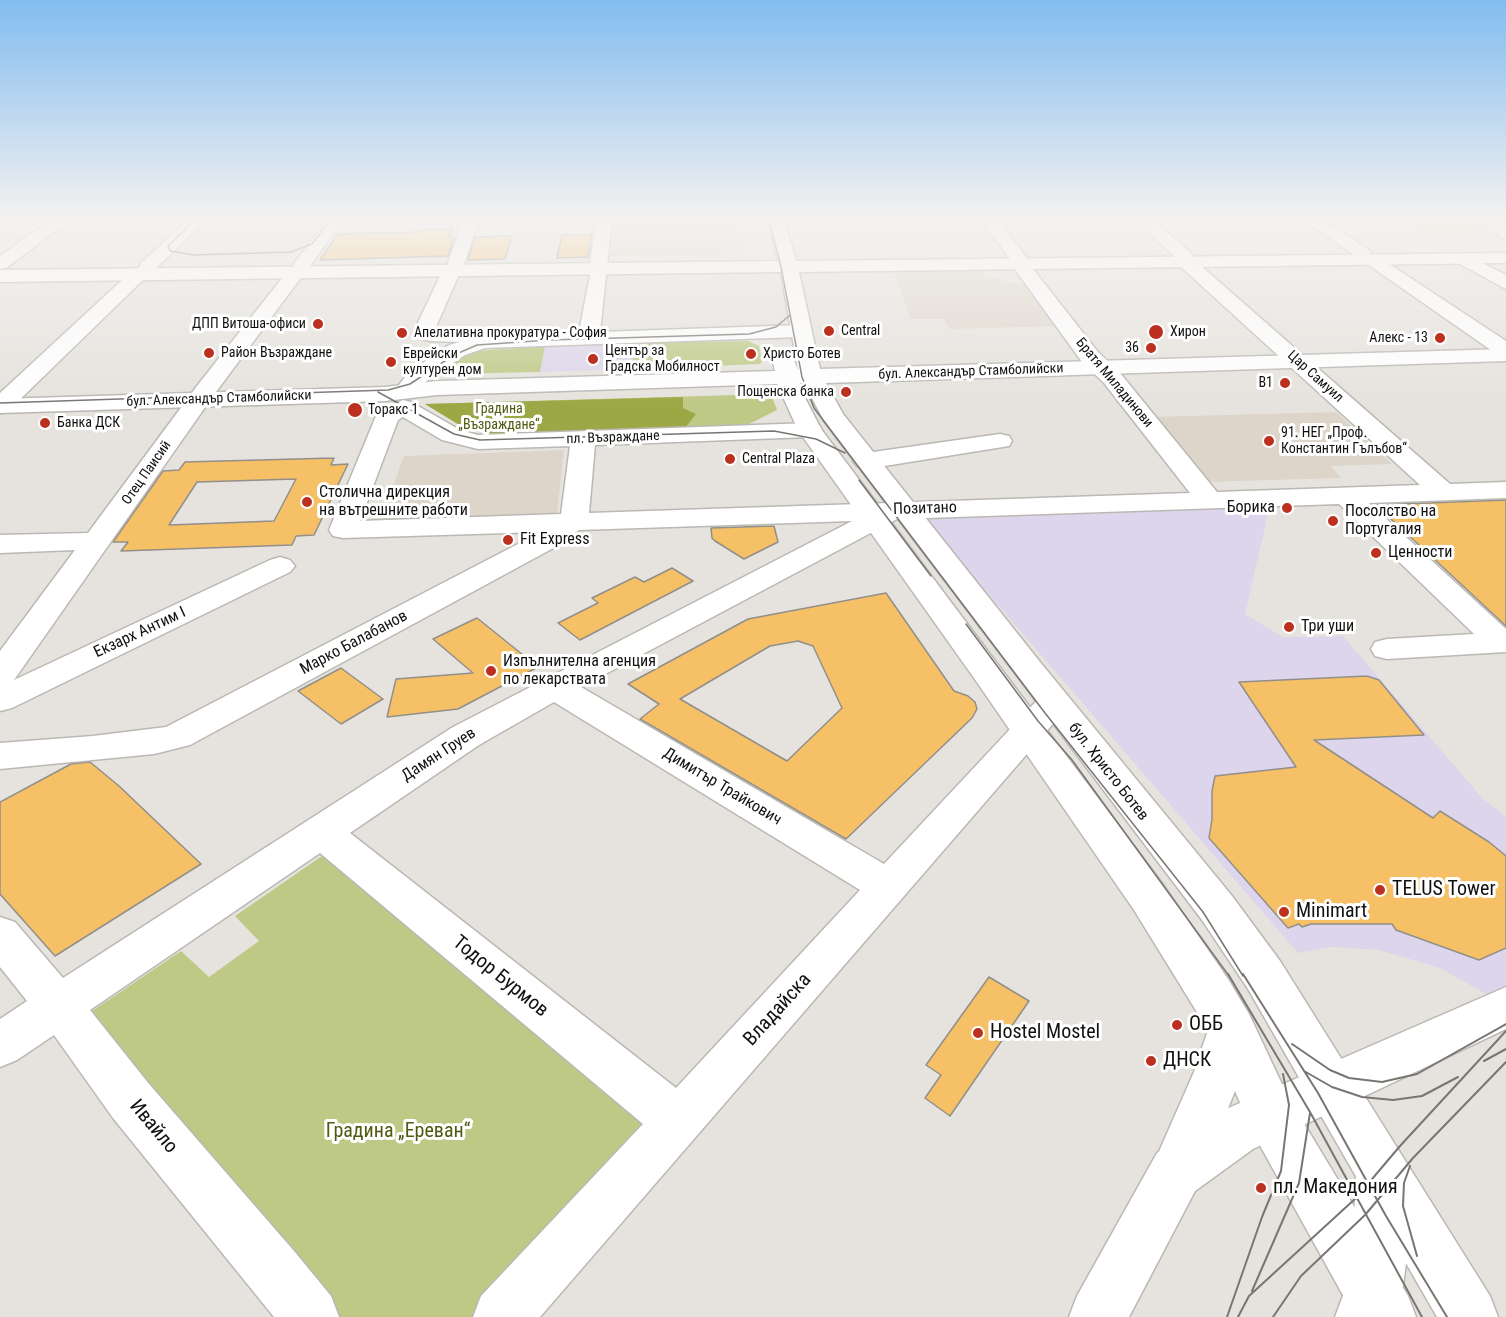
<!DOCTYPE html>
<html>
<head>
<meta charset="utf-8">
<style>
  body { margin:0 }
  canvas { display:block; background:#e6e3de }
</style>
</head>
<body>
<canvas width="1506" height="1317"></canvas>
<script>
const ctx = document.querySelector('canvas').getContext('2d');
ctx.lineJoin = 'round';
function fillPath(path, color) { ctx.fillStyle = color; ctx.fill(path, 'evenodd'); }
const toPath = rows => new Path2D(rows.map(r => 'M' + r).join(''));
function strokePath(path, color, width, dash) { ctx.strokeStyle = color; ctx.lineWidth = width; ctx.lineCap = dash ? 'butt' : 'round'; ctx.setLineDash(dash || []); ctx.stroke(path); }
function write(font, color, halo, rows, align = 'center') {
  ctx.font = font + ' "Roboto Condensed",sans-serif'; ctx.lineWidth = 6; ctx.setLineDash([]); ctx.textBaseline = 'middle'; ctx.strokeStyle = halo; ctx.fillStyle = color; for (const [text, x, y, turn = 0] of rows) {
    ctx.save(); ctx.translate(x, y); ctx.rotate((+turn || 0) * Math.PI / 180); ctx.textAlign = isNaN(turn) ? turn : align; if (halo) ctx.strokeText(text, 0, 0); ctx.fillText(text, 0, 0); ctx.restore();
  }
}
const commercial = toPath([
  [633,343,632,369,540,372,545,346],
  [1273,493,1245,614,1283,637,1343,636,1483,799,1506,817,1506,999,1500,1002,1440,968,1379,950,1332,947,1298,953,910,503]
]);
const built = toPath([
  [616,220,723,220,723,224,740,224,743,254,611,256],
  [982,271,987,279,1000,278,1003,283,1025,283,1055,326,950,329,944,319,911,319,894,272],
  [1336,412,1392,464,1331,466,1341,478,1204,482,1153,417],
  [564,450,557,514,380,521,404,456]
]);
const green = toPath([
  [1405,220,1474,220,1487,227,1485,231,1424,232],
  [748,341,759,346,762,361,760,364,632,369,633,343],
  [545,346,540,372,440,374,462,356,475,351],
  [771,394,777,410,747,425,493,434,466,429,425,404],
  [338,845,678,1121,501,1317,310,1317,73,1024,181,951,209,977,259,941,235,916]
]);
const forest = toPath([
  [683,397,683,408,696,414,685,428,493,434,466,429,425,404]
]);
const building = toPath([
  [453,229,449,238,454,238,448,256,320,260,338,234,417,232,418,230,453,229],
  [562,235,592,235,588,257,557,258,562,235],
  [512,236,505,259,468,260,475,237,512,236],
  [334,458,331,465,348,464,314,535,296,536,292,545,121,551,128,542,113,542,163,471,179,470,185,462,334,458],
  [296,479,274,521,169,525,197,482,296,479],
  [1506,500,1506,626,1376,505,1506,500],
  [774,526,778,542,744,559,715,541,712,538,711,528,774,526],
  [672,568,693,581,580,640,558,623,598,603,592,598,635,577,644,582,672,568],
  [886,593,954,691,968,696,975,702,977,709,972,718,846,839,640,719,659,704,628,684,748,619,886,593],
  [798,641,813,646,842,708,787,761,680,699,770,646,798,641],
  [477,618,538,667,458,709,387,717,396,679,473,673,433,639,477,618],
  [341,668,383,699,341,724,298,691,341,668],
  [1367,676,1379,680,1424,735,1314,740,1433,818,1440,811,1489,842,1506,856,1506,948,1479,960,1396,930,1392,924,1311,924,1302,927,1299,924,1288,928,1209,838,1212,819,1212,791,1215,776,1296,767,1239,682,1367,676],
  [90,762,119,786,201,864,55,956,0,894,0,802,71,764,90,762],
  [989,977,1029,1001,950,1116,925,1098,941,1075,926,1065,989,977]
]);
const minor = toPath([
  [51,220,70,220,6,268,0,269,0,256,51,220],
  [188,220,206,220,153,271,147,272,145,278,8,411,0,413,0,393,133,270,139,268,141,263,188,220],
  [327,220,343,220,308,269,304,270,302,276,213,396,14,680,270,560,280,557,290,560,295,566,290,572,12,708,0,711,0,686,2,685,0,686,0,651,75,550,0,553,0,535,88,533,197,386,290,268,294,267,293,265,327,220],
  [463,220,479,220,464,264,460,268,461,270,435,329,468,329,480,332,483,336,579,332,592,265,590,262,596,220,612,220,600,332,801,325,808,327,811,331,808,335,801,337,485,348,465,355,424,383,418,390,410,392,402,390,399,385,408,373,449,345,460,342,430,341,416,337,413,333,443,270,447,266,463,220],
  [982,220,998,220,1027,258,1026,260,1098,352,1120,373,1217,492,1420,485,1180,266,1178,260,1135,220,1153,220,1191,253,1193,259,1450,484,1506,482,1506,498,1369,503,1506,629,1506,652,1387,659,1375,656,1371,649,1375,642,1387,639,1474,634,1339,504,897,519,581,687,884,864,1042,695,1054,692,1066,695,1071,703,540,1317,473,1317,481,1296,643,1124,320,853,90,1010,149,1084,294,1251,331,1296,339,1317,274,1317,113,1118,54,1035,17,1060,0,1067,0,1019,27,1001,0,967,0,917,15,922,63,978,453,727,852,521,579,530,559,545,190,745,154,754,0,769,0,743,93,736,166,727,541,532,343,538,333,536,329,530,376,416,380,411,403,400,411,402,460,430,478,435,810,423,819,425,822,430,819,435,810,437,595,445,589,513,1190,493,1104,383,1082,362,1014,268,1011,264,1012,262,982,220],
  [403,417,442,440,478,449,570,446,561,514,360,521,398,420,403,417],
  [554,702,860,890,676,1088,350,833,479,745,554,702],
  [1304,220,1323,220,1369,250,1371,255,1377,256,1506,341,1506,356,1498,355,1304,220],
  [1501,224,1506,225,1506,238,1500,237,1493,229,1501,224],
  [1464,254,1506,275,1506,289,1458,263,1455,259,1458,255,1464,254],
  [1000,434,1009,436,1012,441,1009,446,866,469,857,466,853,461,857,456,866,453,1000,434],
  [1506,987,1506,1029,1253,1149,1195,1191,1129,1317,1069,1317,1077,1296,1157,1153,1217,1113,1506,987],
  [1382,1149,1401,1156,1408,1175,1409,1241,1402,1293,1393,1317,1335,1317,1344,1293,1353,1241,1356,1175,1363,1156,1382,1149]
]);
const major = toPath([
  [768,220,784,220,796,261,1506,253,1506,263,799,272,820,369,1506,349,1506,361,826,383,843,414,1040,662,1232,896,1280,961,1490,1296,1498,1317,1437,1317,1248,989,1202,920,824,421,804,383,800,383,801,390,821,429,1164,886,1228,979,1249,1014,1288,1097,1408,1296,1416,1317,1355,1317,1252,1131,1235,1091,1195,1191,1176,1198,1157,1191,1150,1172,1194,1072,1208,1030,1134,910,974,678,798,430,777,384,437,395,385,401,0,413,0,399,385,387,437,381,775,371,772,358,775,353,783,352,791,353,798,370,781,272,0,282,0,270,778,261,768,220]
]);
const tramFar1 = toPath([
  [195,220,168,246,170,251,194,255,291,252,312,244,330,220],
  [769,220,781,267,802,377,814,408,1045,713,1203,912,1243,976],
  [378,392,454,434,480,440,774,431,816,439,845,453],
  [0,403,388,390,410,384,454,355,477,345,550,340,749,334,776,327,790,315],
  [859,480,931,576],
  [966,624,1038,721,1072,760,1229,976]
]);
const tram = toPath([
  [1228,974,1310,1112,1422,1317],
  [1243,974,1318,1093,1386,1216,1447,1317],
  [1292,1044,1330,1070,1349,1078,1382,1082,1417,1074,1506,1024],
  [1484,1061,1506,1049],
  [1304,1071,1332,1087,1362,1097,1393,1100,1422,1096,1458,1077],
  [1410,1166,1404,1183,1403,1206,1417,1256],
  [1252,1291,1299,1183,1310,1113],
  [1227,1317,1262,1217,1281,1171,1289,1105,1283,1074],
  [1238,1317,1249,1296,1356,1198,1400,1146,1506,1031],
  [1273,1317,1301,1276,1365,1215,1413,1158,1506,1062]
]);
const markers = [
  [318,324,6,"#bc301f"],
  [829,331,6,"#bc301f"],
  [1156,332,8,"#bc301f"],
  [402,333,6,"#bc301f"],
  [1440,338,6,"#bc301f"],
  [1151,348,6,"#bc301f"],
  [209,353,6,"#bc301f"],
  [751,354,6,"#bc301f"],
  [593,359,6,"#bc301f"],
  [391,362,6,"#bc301f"],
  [1285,383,6,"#bc301f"],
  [846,392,6,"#bc301f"],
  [355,410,8,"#bc301f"],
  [45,423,6,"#bc301f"],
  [1269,441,6,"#bc301f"],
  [730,459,6,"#bc301f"],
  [307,502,6,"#bc301f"],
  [1287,508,6,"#bc301f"],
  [1333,521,6,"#bc301f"],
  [508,540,6,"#bc301f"],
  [1376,553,6,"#bc301f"],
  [1289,627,6,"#bc301f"],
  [491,671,6,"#bc301f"],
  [1380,890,6,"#bc301f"],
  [1284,912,6,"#bc301f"],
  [1177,1025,6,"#bc301f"],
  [978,1033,6,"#bc301f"],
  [1151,1061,6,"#bc301f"],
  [1261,1188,6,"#bc301f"]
];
const farPoinames = [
  ["ДПП Витоша-офиси",306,324,"right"],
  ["Central",841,331],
  ["Хирон",1170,332],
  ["Апелативна прокуратура - София",414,333],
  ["Алекс - 13",1428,338,"right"],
  ["36",1139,348,"right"],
  ["Център за",605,351],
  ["Градска Мобилност",605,367],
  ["Район Възраждане",221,353],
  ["Еврейски",403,354],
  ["културен дом",403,370],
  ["Христо Ботев",763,354],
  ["B1",1273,383,"right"],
  ["Пощенска банка",834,392,"right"],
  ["Торакс 1",368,410],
  ["Банка ДСК",57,423],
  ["91. НЕГ „Проф.",1281,433],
  ["Константин Гълъбов“",1281,449],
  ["Central Plaza",742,459]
];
const farStreetnames = [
  ["бул. Александър Стамболийски",971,372,-2],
  ["Цар Самуил",1315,377,42],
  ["Братя Миладинови",1114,383,50],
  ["бул. Александър Стамболийски",219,399,-2],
  ["пл. Възраждане",613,438,-2],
  ["Отец Паисий",147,473,-55]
];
const farParknames = [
  ["Градина",499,409],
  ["„Възраждане“",499,425]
];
const poiNames = [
  ["Столична дирекция",319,493],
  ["на вътрешните работи",319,511],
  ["Борика",1275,508,"right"],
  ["Посолство на",1345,512],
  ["Португалия",1345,530],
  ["Fit Express",520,540],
  ["Ценности",1388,553],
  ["Три уши",1301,627],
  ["Изпълнителна агенция",503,662],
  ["по лекарствата",503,680]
];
const streetNames = [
  ["Позитано",925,509,-2],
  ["Екзарх Антим I",140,633,-25],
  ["Марко Балабанов",354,643,-28],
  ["Дамян Груев",439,755,-33],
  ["бул. Христо Ботев",1108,772,52],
  ["Димитър Трайкович",722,787,31]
];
const nearPoinames = [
  ["TELUS Tower",1392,890],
  ["Minimart",1296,912],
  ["ОББ",1189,1025],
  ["Hostel Mostel",990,1033],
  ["ДНСК",1163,1061],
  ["пл. Македония",1273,1188]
];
const nearStreetnames = [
  ["Тодор Бурмов",500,977,39],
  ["Владайска",778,1010,-48],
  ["Ивайло",153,1127,50]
];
const nearParknames = [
  ["Градина „Ереван“",398,1132]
];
fillPath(commercial, '#dcd5eb');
fillPath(built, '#ddd5ca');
fillPath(green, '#bec986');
fillPath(forest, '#9ca845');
fillPath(building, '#f6c166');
strokePath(building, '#928f8b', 1.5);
strokePath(minor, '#bbb8b4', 3);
strokePath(major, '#bbb8b4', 3);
fillPath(minor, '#fff');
fillPath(major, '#fff');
strokePath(tramFar1, '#787673', 1.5);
strokePath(tram, '#787673', 2);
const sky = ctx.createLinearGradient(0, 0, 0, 404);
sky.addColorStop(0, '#82bcf0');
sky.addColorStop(0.54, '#f4f2f0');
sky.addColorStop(1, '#f4f2f000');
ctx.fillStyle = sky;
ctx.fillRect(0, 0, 1506, 404);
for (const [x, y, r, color] of markers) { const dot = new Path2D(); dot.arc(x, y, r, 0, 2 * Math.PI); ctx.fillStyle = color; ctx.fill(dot); strokePath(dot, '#fff', 2); }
write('14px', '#121110', '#fff', farPoinames, 'left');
write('14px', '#121110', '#fff', farStreetnames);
write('14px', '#525a12', '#fff', farParknames);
write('16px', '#121110', '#fff', poiNames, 'left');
write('16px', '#121110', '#fff', streetNames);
write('20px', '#121110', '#fff', nearPoinames, 'left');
write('20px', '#121110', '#fff', nearStreetnames);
write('20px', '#525a12', '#fff', nearParknames);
</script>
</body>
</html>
